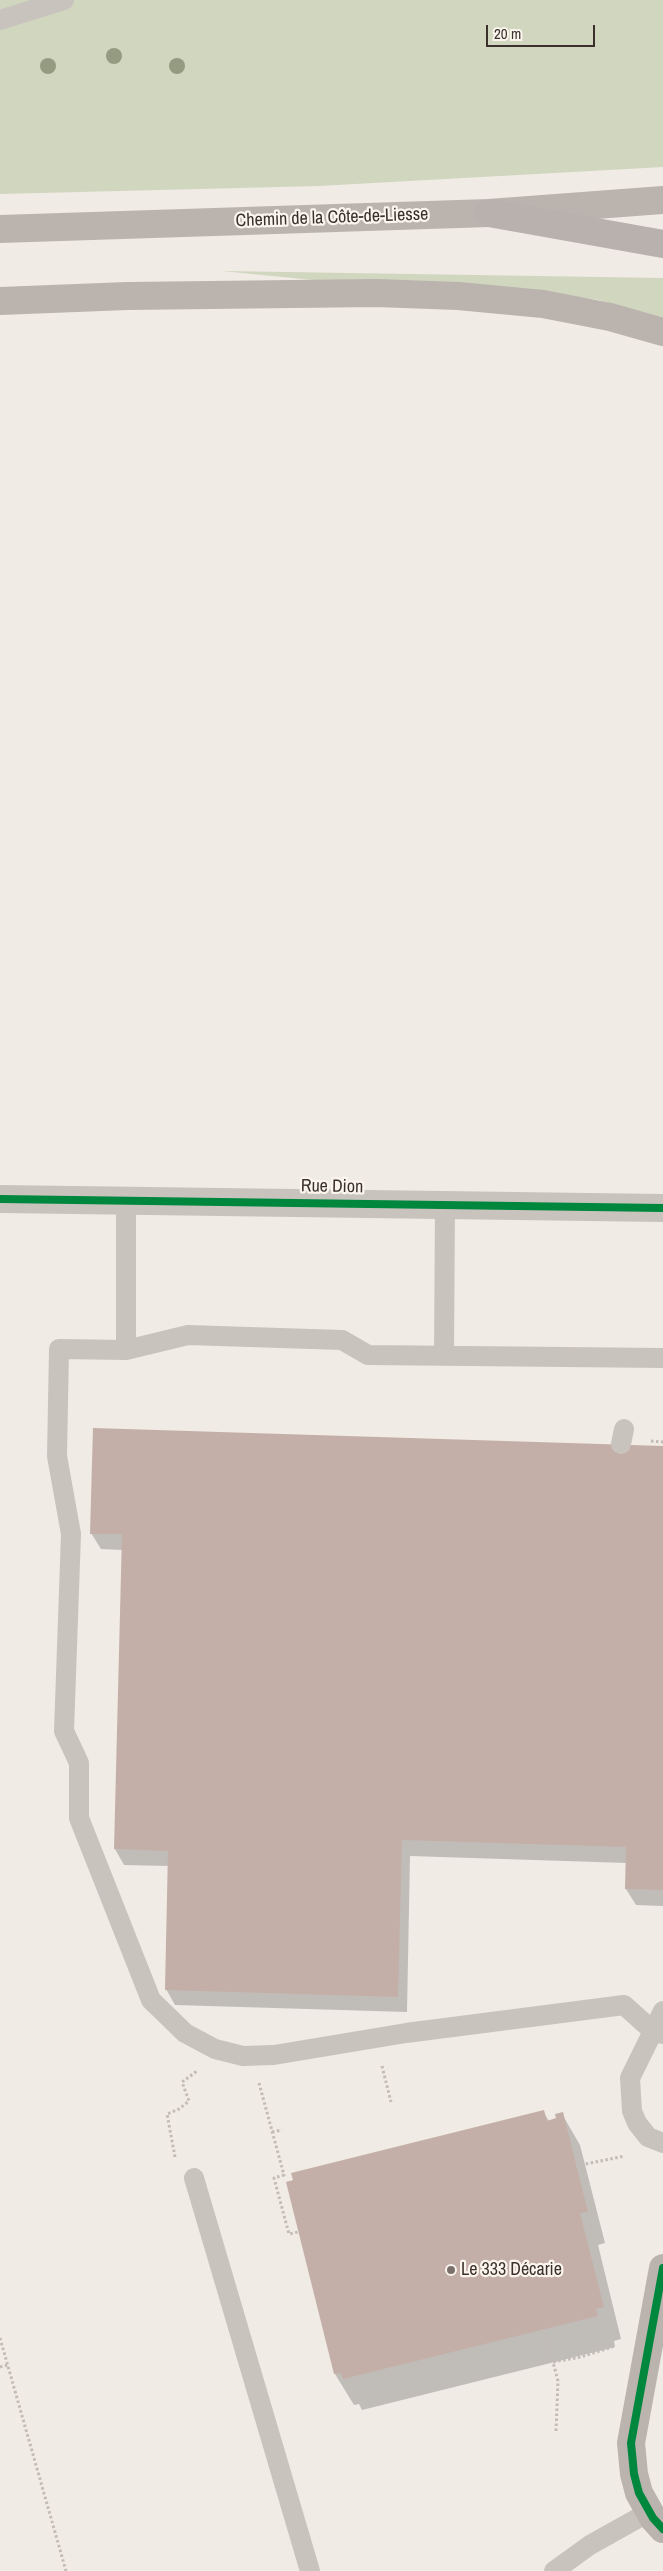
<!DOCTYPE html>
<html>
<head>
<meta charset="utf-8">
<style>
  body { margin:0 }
  #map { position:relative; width:663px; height:2571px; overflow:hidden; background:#f0ebe5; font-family:"Archivo Narrow",sans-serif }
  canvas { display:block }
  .scale { position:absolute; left:486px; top:25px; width:109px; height:22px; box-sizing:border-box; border:2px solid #3b302b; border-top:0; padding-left:6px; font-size:15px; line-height:18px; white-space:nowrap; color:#3b302b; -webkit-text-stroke:4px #fbf5ee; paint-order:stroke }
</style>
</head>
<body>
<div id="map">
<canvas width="663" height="2571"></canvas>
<div class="scale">20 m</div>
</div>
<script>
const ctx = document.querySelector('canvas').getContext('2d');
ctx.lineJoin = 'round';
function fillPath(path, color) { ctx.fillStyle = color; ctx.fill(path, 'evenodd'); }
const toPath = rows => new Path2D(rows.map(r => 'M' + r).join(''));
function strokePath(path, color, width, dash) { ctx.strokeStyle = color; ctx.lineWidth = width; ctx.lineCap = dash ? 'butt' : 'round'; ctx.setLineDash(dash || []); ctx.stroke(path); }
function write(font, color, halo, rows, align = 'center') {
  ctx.font = font + ' "Archivo Narrow",sans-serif'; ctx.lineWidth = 4.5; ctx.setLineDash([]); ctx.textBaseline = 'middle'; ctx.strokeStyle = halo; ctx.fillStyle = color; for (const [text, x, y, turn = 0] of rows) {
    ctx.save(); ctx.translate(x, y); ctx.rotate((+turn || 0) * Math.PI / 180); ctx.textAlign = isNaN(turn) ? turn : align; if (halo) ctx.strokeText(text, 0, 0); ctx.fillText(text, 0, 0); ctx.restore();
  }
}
const green = toPath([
  [0,0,663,0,663,167,319,186,0,194],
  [222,271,663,278,663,318,599,300,542,292,343,283]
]);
const shadow = toPath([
  [663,1447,663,1906,636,1905,626,1889,627,1863,410,1856,407,2012,175,2005,166,1989,169,1866,124,1865,115,1849,123,1550,101,1549,91,1533],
  [543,2112,549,2121,557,2119,562,2114,580,2145,605,2243,598,2245,621,2339,614,2341,615,2347,362,2410,359,2404,354,2405,335,2374]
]);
const building = toPath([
  [93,1428,663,1446,663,1890,625,1889,626,1847,402,1840,398,1997,165,1990,168,1851,114,1849,122,1534,90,1534],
  [544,2110,547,2121,556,2118,555,2114,563,2112,588,2212,580,2213,604,2307,596,2309,598,2316,343,2379,341,2373,334,2374,286,2182,293,2180,291,2173]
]);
const path = toPath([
  [651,1441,663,1442],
  [382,2066,391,2102],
  [259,2083,284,2175,274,2178,289,2234,298,2232],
  [272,2132,282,2130],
  [175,2157,167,2114,179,2109,189,2101,182,2082,197,2071],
  [576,2166,625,2156],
  [543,2330,553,2362],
  [0,2338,66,2571],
  [0,2367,8,2365],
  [556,2431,558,2381,553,2362,581,2357,615,2346]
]);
const lane = toPath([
  [0,20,64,0],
  [126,1199,126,1350,188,1335,342,1340,368,1355,663,1358],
  [126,1350,59,1349,57,1456,71,1534,64,1731,79,1763,79,1818,151,2000,185,2033,215,2049,243,2056,274,2055,406,2033,624,2005,654,2032,663,2034],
  [444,1356,445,1204],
  [621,1444,624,1429],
  [663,2011,630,2078,632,2111,637,2123,648,2137,663,2143],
  [194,2178,310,2571],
  [554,2571,590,2545,649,2512]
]);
const street = toPath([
  [0,1199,663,1208]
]);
const secondary = toPath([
  [0,229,489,213,663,200],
  [0,301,127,296,376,293,458,296,543,304,610,317,663,332],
  [663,2268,631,2443,634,2474,639,2493,653,2518,663,2529]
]);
const primary = toPath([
  [489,213,663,244]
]);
const cycleway = toPath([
  [0,1199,663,1208],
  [663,2268,631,2443,634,2474,639,2493,653,2518,663,2529]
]);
const trees = [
  [114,56],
  [48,66],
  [177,66]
];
const markers = [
  [451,2270,5,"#7a716c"]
];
const streetNames = [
  ["Chemin de la Côte-de-Liesse",332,218,-2],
  ["Rue Dion",332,1187,1]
];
const poiNames = [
  ["Le 333 Décarie",461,2270]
];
fillPath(green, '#d1d6bf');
fillPath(shadow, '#0003');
fillPath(building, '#c3afa7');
strokePath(path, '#c2bbb6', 3, [2.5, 2.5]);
strokePath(lane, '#c9c3be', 20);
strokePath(street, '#c9c3be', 28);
strokePath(secondary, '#bab3ae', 28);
strokePath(primary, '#b8b1ad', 28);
strokePath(cycleway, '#00873e', 8);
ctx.fillStyle = '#959b80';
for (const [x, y] of trees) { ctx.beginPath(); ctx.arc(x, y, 8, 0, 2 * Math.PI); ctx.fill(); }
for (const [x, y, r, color] of markers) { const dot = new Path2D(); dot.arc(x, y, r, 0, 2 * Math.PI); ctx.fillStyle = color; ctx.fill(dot); strokePath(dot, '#fbf5ee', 2); }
write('18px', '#3b302b', '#fbf5ee', streetNames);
write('18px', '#3b302b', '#fbf5ee', poiNames, 'left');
</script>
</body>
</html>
